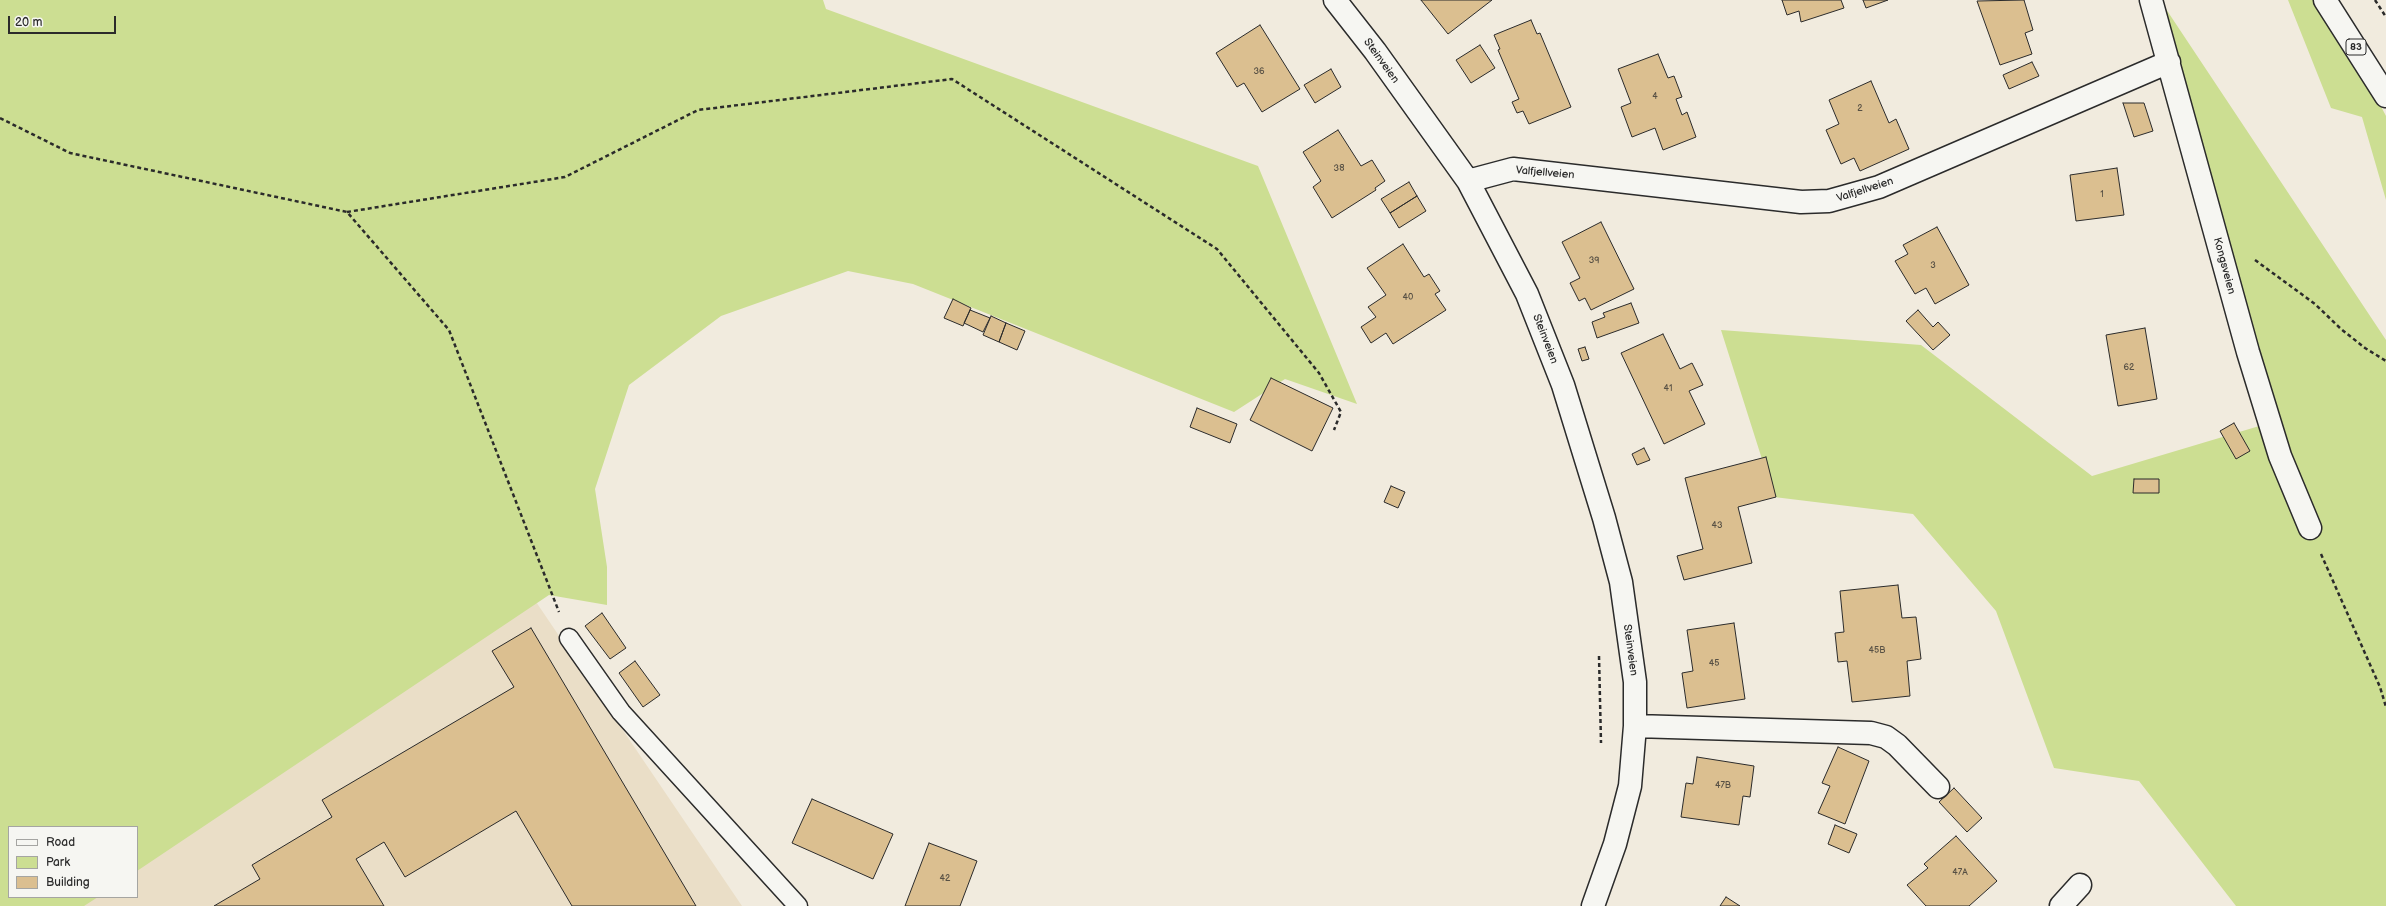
<!DOCTYPE html>
<html>
<head>
<meta charset="utf-8">
<style>
  body { margin:0 }
  #map { position:relative; width:2386px; height:906px; overflow:hidden; background:#f1ebde; font-family:"Balsamiq Sans",sans-serif }
  canvas { display:block }
  .legend { position:absolute; left:8px; top:826px; width:130px; height:72px; box-sizing:border-box; background:#f6f6f2; border:1px solid #a5a5a2; margin:0; padding:5px 7px; list-style:none; font-size:12px; color:#2b2b2b }
  .legend li { display:flex; align-items:center; gap:8px; height:20px }
  .legend b { width:20px; border:1px solid #a5a5a2 }
  .scale { position:absolute; left:8px; top:16px; width:108px; height:18px; box-sizing:border-box; border:2px solid #2b2b2b; border-top:0; padding-left:5px; font-size:12px; line-height:14px; white-space:nowrap; color:#2b2b2b; -webkit-text-stroke:3px #f6f6f2; paint-order:stroke }
</style>
</head>
<body>
<div id="map">
<canvas width="2386" height="906"></canvas>
<ul class="legend">
<li><b style="height:5px;background:#f6f6f2"></b>Road</li>
<li><b style="height:11px;background:#ccde92"></b>Park</li>
<li><b style="height:11px;background:#dbbf90"></b>Building</li>
</ul>
<div class="scale">20 m</div>
</div>
<script>
const ctx = document.querySelector('canvas').getContext('2d');
ctx.lineJoin = 'round';
function fillPath(path, color) { ctx.fillStyle = color; ctx.fill(path, 'evenodd'); }
const toPath = rows => new Path2D(rows.map(r => 'M' + r).join(''));
function strokePath(path, color, width, dash) { ctx.strokeStyle = color; ctx.lineWidth = width; ctx.lineCap = dash ? 'butt' : 'round'; ctx.setLineDash(dash || []); ctx.stroke(path); }
function write(font, color, halo, rows, align = 'center') {
  ctx.font = font + ' "Balsamiq Sans",sans-serif'; ctx.lineWidth = 3.5; ctx.setLineDash([]); ctx.textBaseline = 'middle'; ctx.strokeStyle = halo; ctx.fillStyle = color; for (const [text, x, y, turn = 0] of rows) {
    ctx.save(); ctx.translate(x, y); ctx.rotate((+turn || 0) * Math.PI / 180); ctx.textAlign = isNaN(turn) ? turn : align; if (halo) ctx.strokeText(text, 0, 0); ctx.fillText(text, 0, 0); ctx.restore();
  }
}
const built = toPath([
  [530,593,742,906,67,906,81,897,137,897,137,860]
]);
const green = toPath([
  [0,0,823,0,826,9,1258,166,1357,404,1285,379,1234,412,913,284,848,271,721,316,629,385,595,489,607,567,607,605,549,595,137,871,137,827,9,827,9,897,98,897,84,906,0,906],
  [2160,0,2386,340,2386,906,2236,906,2139,781,2054,768,1996,611,1913,514,1774,497,1721,330,1921,345,2092,476,2266,424],
  [2288,0,2318,0,2357,61,2386,116,2386,200,2362,117,2331,108]
]);
const building = toPath([
  [1421,0,1492,0,1448,34,1421,0],
  [1782,0,1841,0,1844,8,1801,22,1799,11,1787,15,1782,0],
  [1863,0,1888,0,1866,8,1863,0],
  [2024,0,2033,30,2025,33,2032,54,2000,65,1977,1,2024,0],
  [1531,20,1537,34,1540,33,1571,107,1529,124,1523,111,1517,113,1512,102,1519,99,1498,50,1500,49,1494,35,1531,20],
  [1260,25,1300,89,1262,112,1244,83,1237,87,1216,53,1260,25],
  [1480,45,1495,68,1471,83,1456,60,1480,45],
  [1658,54,1668,78,1674,76,1682,97,1676,99,1682,115,1687,112,1696,137,1663,150,1655,128,1632,137,1621,107,1631,103,1618,69,1658,54],
  [2032,62,2039,76,2009,89,2003,75,2032,62],
  [1331,69,1341,87,1315,103,1304,85,1331,69],
  [1871,81,1889,123,1896,119,1909,149,1860,171,1854,158,1841,164,1826,130,1839,124,1829,100,1871,81],
  [2123,103,2144,103,2153,131,2134,137,2123,103],
  [1338,130,1361,166,1372,160,1385,181,1375,188,1376,190,1332,218,1313,187,1321,181,1303,152,1338,130],
  [2117,168,2124,215,2076,221,2070,175,2117,168],
  [1409,182,1417,196,1390,213,1381,199,1409,182],
  [1417,196,1426,211,1399,228,1390,213,1417,196],
  [1601,222,1634,289,1591,310,1585,298,1579,301,1570,283,1580,278,1562,242,1601,222],
  [1937,227,1969,285,1935,304,1926,288,1915,294,1895,261,1908,254,1903,245,1937,227],
  [1403,244,1424,277,1429,274,1440,291,1435,294,1446,310,1393,344,1386,333,1371,343,1361,327,1376,317,1368,307,1386,295,1367,268,1403,244],
  [953,299,971,308,963,326,944,318,953,299],
  [1631,303,1639,323,1597,338,1592,322,1605,317,1603,313,1631,303],
  [970,310,990,318,983,332,964,323,970,310],
  [1918,310,1933,327,1938,322,1950,335,1933,350,1906,321,1918,310],
  [991,316,1006,323,999,342,983,335,991,316],
  [1006,323,1025,331,1017,350,999,342,1006,323],
  [2145,328,2157,399,2118,406,2106,335,2145,328],
  [1663,334,1680,369,1692,363,1703,385,1689,391,1705,424,1664,444,1621,353,1663,334],
  [1585,347,1589,359,1582,361,1578,349,1585,347],
  [1271,378,1333,408,1312,451,1250,420,1271,378],
  [1197,408,1237,424,1230,443,1190,427,1197,408],
  [2234,423,2250,451,2236,459,2220,431,2234,423],
  [1644,448,1650,460,1637,465,1632,454,1644,448],
  [1766,457,1776,497,1738,507,1752,563,1684,580,1677,556,1703,549,1685,478,1766,457],
  [2134,479,2159,479,2159,493,2133,493,2134,479],
  [1391,486,1405,492,1398,508,1384,502,1391,486],
  [1898,585,1902,618,1916,617,1921,659,1907,661,1910,696,1852,702,1847,661,1838,662,1835,633,1844,632,1840,591,1898,585],
  [602,613,626,648,610,659,585,626,602,613],
  [1734,623,1745,699,1687,708,1682,673,1693,671,1687,630,1734,623],
  [531,628,696,906,572,906,516,811,405,877,384,842,356,859,384,906,214,906,260,879,252,865,332,817,322,800,514,687,492,651,531,628],
  [635,661,660,695,643,707,619,673,635,661],
  [1838,747,1869,761,1845,824,1818,813,1830,786,1822,783,1838,747],
  [1697,757,1754,766,1750,797,1743,796,1739,825,1681,817,1686,783,1693,784,1697,757],
  [1954,788,1982,818,1967,832,1939,802,1954,788],
  [812,799,893,834,873,879,792,843,812,799],
  [1835,825,1857,834,1849,853,1828,844,1835,825],
  [1956,836,1997,881,1969,906,1926,906,1907,885,1928,868,1924,864,1956,836],
  [929,843,977,861,960,906,905,906,929,843],
  [1726,897,1740,906,1720,906,1726,897]
]);
const path = toPath([
  [2375,0,2386,17],
  [0,118,70,153,347,212,449,330,559,612],
  [347,212,565,177,698,110,952,79,1217,249,1319,373,1341,412,1334,430],
  [2255,260,2315,304,2341,329,2365,348,2386,361],
  [2321,554,2380,687,2386,707],
  [1599,656,1601,743]
]);
const service = toPath([
  [569,638,621,712,798,906]
]);
const minor = toPath([
  [1335,0,1375,51,1468,181,1527,294,1563,385,1604,518,1621,582,1635,682,1635,726,1630,786,1615,844,1593,906],
  [2151,0,2248,352,2280,456,2310,528],
  [1468,181,1513,169,1801,202,1829,201,1879,187,2169,62],
  [1635,726,1871,733,1886,737,1897,745,1938,787],
  [2061,906,2080,885]
]);
const trunk = toPath([
  [2325,0,2386,96]
]);
const numberNames = [
  ["36",1259,72],
  ["4",1655,97],
  ["2",1860,109],
  ["38",1339,169],
  ["1",2102,195],
  ["39",1594,261],
  ["3",1933,266],
  ["40",1408,298],
  ["62",2129,368],
  ["41",1668,389],
  ["43",1717,526],
  ["45B",1877,651],
  ["45",1714,664],
  ["47B",1723,786],
  ["47A",1960,873],
  ["42",945,879]
];
const shields = [
  [2356,47,20]
];
const shieldNames = [
  ["83",2356,47]
];
const streetNames = [
  ["Steinveien",1381,61,54],
  ["Valfjellveien",1545,173,5],
  ["Valfjellveien",1865,190,-18],
  ["Kongsveien",2224,266,75],
  ["Steinveien",1545,339,69],
  ["Steinveien",1630,650,82]
];
fillPath(built, '#eadec7');
fillPath(green, '#ccde92');
fillPath(building, '#dbbf90');
strokePath(building, '#2b2b2b', 1);
strokePath(service, '#2b2b2b', 21);
strokePath(minor, '#2b2b2b', 25);
strokePath(trunk, '#2b2b2b', 25);
strokePath(path, '#2b2b2b', 2.5, [4, 3]);
strokePath(service, '#f6f6f2', 18);
strokePath(minor, '#f6f6f2', 22);
strokePath(trunk, '#f6f6f2', 22);
write('9px', '#575044', null, numberNames);
for (const [x, y, w] of shields) { const box = new Path2D(); box.roundRect(x - w / 2, y - 8, w, 16, 3); ctx.fillStyle = '#f6f6f2'; ctx.fill(box); strokePath(box, '#2b2b2b', 1); }
write('bold 10px', '#2b2b2b', null, shieldNames);
write('11px', '#2b2b2b', '#f6f6f2', streetNames);
</script>
</body>
</html>
